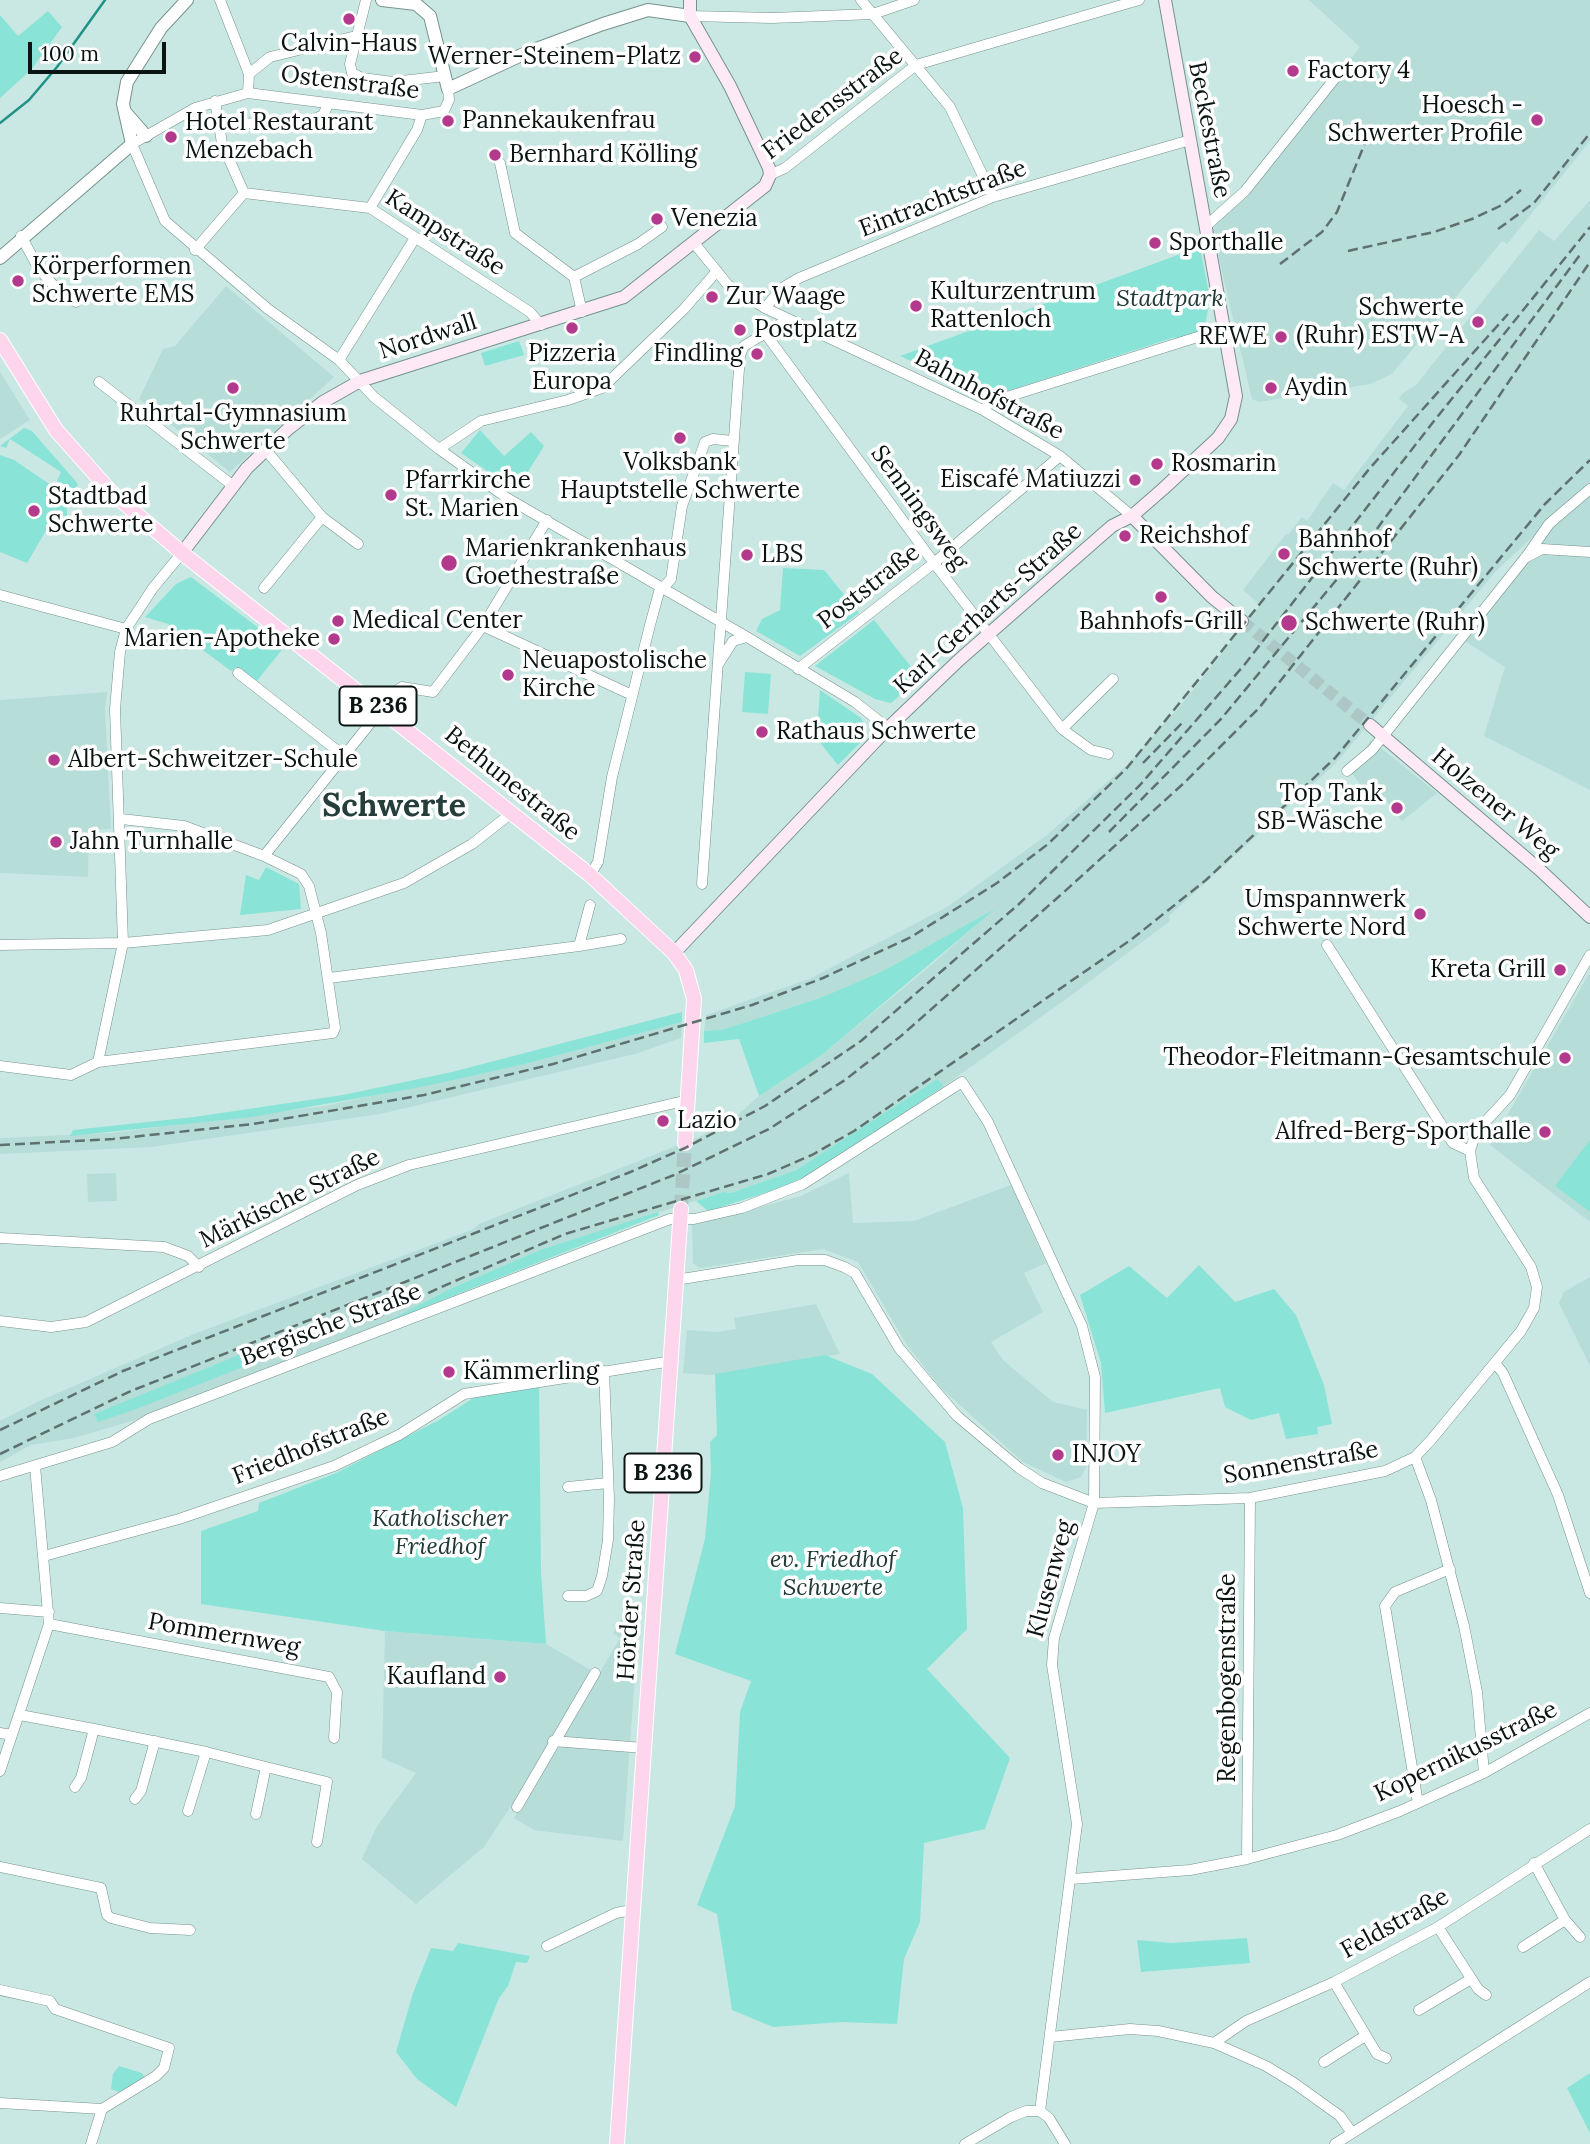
<!DOCTYPE html>
<html>
<head>
<meta charset="utf-8">
<style>
  body { margin:0 }
  #map { position:relative; width:1590px; height:2144px; overflow:hidden; background:#cae8e3; font-family:Lora,serif }
  canvas { display:block }
  .scale { position:absolute; left:28px; top:42px; width:138px; height:32px; box-sizing:border-box; border:4px solid #0a1413; border-top:0; padding-left:9px; font-size:21px; line-height:24px; white-space:nowrap; color:#0a1413; -webkit-text-stroke:5px #fff; paint-order:stroke }
</style>
</head>
<body>
<div id="map">
<canvas width="1590" height="2144"></canvas>
<div class="scale">100 m</div>
</div>
<script>
const ctx = document.querySelector('canvas').getContext('2d');
ctx.lineJoin = 'round';
function fillPath(path, color) { ctx.fillStyle = color; ctx.fill(path, 'evenodd'); }
const toPath = rows => new Path2D(rows.map(r => 'M' + r).join(''));
function strokePath(path, color, width, dash) { ctx.strokeStyle = color; ctx.lineWidth = width; ctx.lineCap = dash ? 'butt' : 'round'; ctx.setLineDash(dash || []); ctx.stroke(path); }
function write(font, color, halo, rows, align = 'center') {
  ctx.font = font + ' Lora,serif'; ctx.lineWidth = 7; ctx.setLineDash([]); ctx.textBaseline = 'middle'; ctx.strokeStyle = halo; ctx.fillStyle = color; for (const [text, x, y, turn = 0] of rows) {
    ctx.save(); ctx.translate(x, y); ctx.rotate((+turn || 0) * Math.PI / 180); ctx.textAlign = isNaN(turn) ? turn : align; if (halo) ctx.strokeText(text, 0, 0); ctx.fillText(text, 0, 0); ctx.restore();
  }
}
const built = toPath([
  [1309,0,1590,0,1590,141,1507,244,1502,241,1392,374,1370,384,1259,402,1252,399,1212,230,1360,47],
  [1590,200,1590,484,1496,571,1336,763,1169,916,1170,921,1073,994,944,1086,937,1079,796,1170,731,1193,723,1192,540,1250,450,1289,384,1323,315,1351,142,1418,74,1438,31,1445,0,1462,0,1421,37,1402,194,1334,474,1229,479,1224,699,1137,731,1121,759,1096,823,1054,929,967,992,911,883,971,820,998,725,1029,704,1031,706,1015,809,979,947,907,1047,835,1129,763,1181,705,1260,605,1243,590,1286,534,1288,535,1302,517,1307,521,1333,483,1344,490,1408,406,1399,399,1402,394,1416,385,1539,230,1554,241],
  [226,286,334,377,230,472,139,399,163,349,175,346],
  [0,372,30,420,0,439],
  [1590,494,1590,790,1484,736,1505,667,1465,641,1549,531],
  [107,692,105,709,111,829,89,830,88,877,0,873,0,700],
  [1371,740,1437,793,1402,821,1379,792,1368,794,1349,770],
  [1590,972,1590,1222,1490,1145],
  [682,1022,681,1038,635,1054,380,1114,151,1147,0,1154,0,1138,112,1133,324,1106,525,1064],
  [116,1173,117,1201,88,1202,87,1174],
  [849,1173,853,1223,914,1221,1011,1185,1046,1263,1024,1273,1043,1312,991,1342,1003,1360,1053,1402,1087,1410,1086,1468,1081,1477,1066,1482,1023,1462,941,1388,907,1345,858,1262,823,1249,700,1268,693,1263,692,1225,801,1196],
  [1590,1277,1590,1366,1559,1303,1564,1292],
  [816,1304,840,1354,711,1375,683,1373,687,1330,718,1332,736,1329,734,1318],
  [630,1604,640,1606,623,1841,534,1830,514,1818,620,1638,613,1633],
  [385,1631,546,1644,591,1670,526,1783,484,1847,416,1904,362,1859,377,1826,416,1773,382,1758]
]);
const green = toPath([
  [48,11,62,27,31,70,0,98,0,15,18,36],
  [1200,247,1210,299,1206,321,1200,333,1177,340,1175,337,1166,340,989,397,900,356],
  [519,341,524,355,485,366,481,353],
  [24,428,32,431,78,484,72,494,57,481,61,472,10,439,6,448,0,446],
  [480,430,504,456,531,432,544,446,516,491,461,453],
  [0,455,14,460,64,494,67,500,67,520,58,529,50,524,27,563,0,552],
  [783,568,824,570,859,613,800,656,756,631,762,619,780,610],
  [191,577,284,647,257,681,236,667,231,671,168,624,145,617,176,584],
  [874,620,920,678,891,703,875,699,815,666],
  [745,672,771,674,768,714,742,712],
  [820,690,861,718,866,727,866,737,838,765,821,744,817,732],
  [266,867,299,884,301,909,240,915,246,875,259,880],
  [995,909,823,1054,759,1096,739,1039,704,1043,704,1031,725,1029,820,998,883,971],
  [682,1012,682,1022,525,1064,421,1087,252,1117,70,1136,73,1130,194,1117,343,1095,452,1072],
  [937,1079,944,1086,824,1167,784,1187,708,1211,696,1201,723,1192,731,1193,796,1170],
  [1590,1140,1590,1212,1555,1186],
  [658,1212,659,1215,384,1323,450,1289,540,1250],
  [1199,1265,1235,1302,1274,1289,1296,1315,1324,1385,1332,1424,1317,1427,1318,1434,1286,1439,1279,1413,1251,1420,1225,1407,1220,1388,1105,1413,1101,1363,1080,1295,1129,1266,1167,1298],
  [321,1327,324,1335,139,1408,98,1422,94,1414,278,1339],
  [825,1355,872,1374,945,1442,963,1508,967,1629,927,1669,1010,1758,985,1829,924,1843,920,1922,904,1959,897,2024,841,2022,773,2027,732,2010,717,1914,697,1905,735,1806,740,1712,751,1681,675,1654,705,1539,711,1472,710,1442,717,1435,715,1374],
  [539,1386,541,1572,546,1644,385,1631,201,1604,201,1531,258,1511,259,1503,336,1473,439,1420,475,1397],
  [1247,1938,1250,1963,1141,1972,1137,1940,1172,1943],
  [458,1943,530,1956,527,1963,516,1962,508,1986,499,1998,456,2107,417,2079,396,2052,413,1993,431,1948,453,1951],
  [119,2066,142,2073,145,2078,121,2093,111,2089,113,2074],
  [1590,2073,1590,2133,1567,2088]
]);
const stream = toPath([
  [0,123,29,100,57,67,105,0]
]);
const secondaryTunnel = toPath([
  [1242,621,1370,725]
]);
const primaryTunnel = toPath([
  [681,1209,685,1143]
]);
const minor = toPath([
  [220,0,249,74],
  [366,0,350,64,352,73,362,78,393,82,445,76],
  [861,0,950,107,993,197],
  [690,16,772,18,873,14,914,0],
  [448,89,449,100,444,111,422,115,248,93,195,108,132,144,165,221,268,309,339,360,374,397,439,449,507,498,747,637,855,702,888,728],
  [248,93,249,74,270,57,356,36],
  [215,101,222,143,244,193,370,208,530,312,541,325],
  [218,123,304,124,323,115,328,105],
  [500,163,515,233,574,277,582,312],
  [770,175,785,168,916,65,1139,0],
  [370,208,417,130,422,115],
  [1206,226,1245,191,1340,72],
  [21,236,39,269,55,287,76,302],
  [694,243,728,285,765,308,983,410,1060,456,1132,516],
  [195,250,244,193],
  [574,277,638,244,662,227],
  [765,308,782,288,799,278,993,197,1190,140],
  [765,333,934,563,1062,729,1091,750,1108,754],
  [339,360,415,238],
  [99,382,232,485],
  [983,410,991,402,1223,329],
  [265,449,322,517],
  [439,449,481,421,568,400,602,388,684,309,717,271],
  [547,520,483,626,632,695],
  [1526,557,1549,524,1590,489],
  [264,588,322,517,358,544],
  [0,595,126,629],
  [719,663,733,641,747,637],
  [798,669,934,563,1060,456],
  [238,673,343,755],
  [1062,729,1113,679],
  [1347,771,1372,750,1525,558,1542,549,1590,552],
  [264,856,396,691,402,687,433,692,483,626],
  [590,875,598,862,612,777,650,625,659,592,671,579,682,506,705,442,713,439,733,441],
  [702,884,740,355,744,346,787,320],
  [590,905,579,946,621,939],
  [0,945,123,943,268,930,404,883,472,844,513,812],
  [1327,945,1453,1143,1470,1151],
  [329,978,579,946],
  [98,1062,123,943,115,709,120,652,126,629,153,588,182,553],
  [0,1066,71,1075,98,1062,333,1033,335,1028,321,933,309,886,301,874,264,856,184,826,121,819],
  [0,1238,164,1247,188,1256,199,1267],
  [676,1280,798,1260,825,1260,844,1267,855,1273,899,1348,957,1416,1019,1468,1042,1483,1094,1503,1250,1498,1385,1471,1415,1457,1431,1440,1521,1331,1534,1308,1537,1287,1531,1267,1474,1178,1470,1151,1476,1132,1510,1095,1590,955],
  [0,1321,51,1327,86,1322,357,1185,409,1165,688,1100],
  [1495,1363,1503,1373,1558,1495,1590,1593],
  [1415,1457,1431,1500,1464,1626,1477,1692,1484,1773],
  [0,1476,112,1442,149,1419,670,1219,694,1219,742,1208,803,1184,962,1082,988,1122,1082,1326,1095,1377,1094,1503,1054,1638,1052,1665,1077,1824,1040,2111],
  [568,1487,608,1483],
  [44,1556,179,1519,334,1466,399,1435,464,1394,672,1361],
  [568,1596,586,1596,597,1591,602,1576,608,1540,609,1499,604,1371],
  [0,1608,49,1612],
  [49,1624,329,1677,337,1692,334,1738],
  [20,1715,94,1729,81,1778,75,1787],
  [94,1729,206,1752,188,1811],
  [0,1733,12,1735],
  [553,1741,644,1748],
  [206,1752,266,1767,256,1814],
  [266,1767,327,1782,317,1842],
  [0,1771,49,1624,35,1466],
  [135,1799,141,1791,155,1741],
  [1418,1803,1385,1606,1395,1592,1450,1569],
  [517,1807,595,1673],
  [1247,1859,1250,1498],
  [1534,1863,1565,1920,1580,1937],
  [0,1867,101,1888,107,1915,111,1918,150,1928,190,1930],
  [1072,1879,1190,1870,1247,1859,1337,1835,1400,1811,1484,1773,1590,1713],
  [1438,1927,1478,1989,1486,1995],
  [547,1946,616,1913,632,1910],
  [1523,1947,1565,1920],
  [1334,1982,1377,2054,1386,2058],
  [0,1990,50,2001,55,2009,169,2048,164,2068,156,2076,102,2109],
  [1419,2010,1471,1979],
  [1050,2037,1130,2029,1158,2031,1214,2043,1266,2066,1294,2083,1340,2116,1352,2133],
  [1214,2043,1246,2021,1334,1982,1438,1927,1590,1829],
  [1324,2062,1365,2036],
  [0,2103,102,2109,91,2144],
  [1040,2111,1049,2118,1065,2144],
  [965,2144,1011,2117,1026,2111,1040,2111],
  [1335,2144,1590,1982]
]);
const tertiary = toPath([
  [382,0,416,4,430,16,448,89,528,52,603,24,648,10,690,16],
  [126,113,146,136],
  [0,258,132,144,123,104,127,82,161,28,187,0]
]);
const secondary = toPath([
  [1132,516,1212,597,1242,621],
  [182,553,247,468,288,429,323,402,360,381,624,297,765,186,770,175,769,168,730,86,690,16,690,0],
  [1370,725,1540,870,1590,917],
  [674,953,888,728,959,660,1112,526,1132,516,1163,489,1218,438,1231,419,1236,396,1165,0]
]);
const primary = toPath([
  [0,340,56,430,110,491,182,553,590,875,674,953,686,970,694,999,685,1143],
  [617,2144,681,1209]
]);
const rail = toPath([
  [1498,229,1534,203,1590,133],
  [1348,251,1434,232,1472,219,1502,205,1521,190],
  [1280,264,1322,232,1337,212,1369,133],
  [1143,763,1182,723],
  [1109,832,1221,719,1362,549,1582,252],
  [0,1145,113,1139,253,1124,424,1095,553,1064,752,1005,823,978,911,937,997,883,1048,844,1126,769,1370,468,1508,314],
  [374,1319,439,1288,565,1234,768,1174,812,1155,854,1131,1132,939,1206,880,1335,758,1545,504,1590,460],
  [0,1430,123,1371,628,1173,685,1148,765,1106,861,1041,1019,904,1140,785,1245,664,1434,421,1590,227],
  [0,1454,131,1391,674,1175,769,1129,845,1080,901,1036,1064,892,1184,783,1259,708,1459,455,1590,262]
]);
const markers = [
  [349,19,7,"#b3398d"],
  [695,57,7,"#b3398d"],
  [1293,71,7,"#b3398d"],
  [1537,120,7,"#b3398d"],
  [448,121,7,"#b3398d"],
  [171,137,7,"#b3398d"],
  [495,155,7,"#b3398d"],
  [657,219,7,"#b3398d"],
  [1155,243,7,"#b3398d"],
  [18,281,7,"#b3398d"],
  [712,297,7,"#b3398d"],
  [916,306,7,"#b3398d"],
  [1478,322,7,"#b3398d"],
  [572,328,7,"#b3398d"],
  [740,330,7,"#b3398d"],
  [1281,337,7,"#b3398d"],
  [757,354,7,"#b3398d"],
  [233,388,7,"#b3398d"],
  [1271,388,7,"#b3398d"],
  [680,438,7,"#b3398d"],
  [1157,464,7,"#b3398d"],
  [1135,480,7,"#b3398d"],
  [391,495,7,"#b3398d"],
  [34,511,7,"#b3398d"],
  [1125,536,7,"#b3398d"],
  [1284,554,7,"#b3398d"],
  [747,555,7,"#b3398d"],
  [449,563,9,"#b3398d"],
  [1161,597,7,"#b3398d"],
  [338,621,7,"#b3398d"],
  [1289,623,9,"#b3398d"],
  [334,639,7,"#b3398d"],
  [508,675,7,"#b3398d"],
  [762,732,7,"#b3398d"],
  [54,760,7,"#b3398d"],
  [1397,808,7,"#b3398d"],
  [56,842,7,"#b3398d"],
  [1420,914,7,"#b3398d"],
  [1560,970,7,"#b3398d"],
  [1565,1058,7,"#b3398d"],
  [663,1121,7,"#b3398d"],
  [1545,1132,7,"#b3398d"],
  [449,1372,7,"#b3398d"],
  [1058,1455,7,"#b3398d"],
  [500,1677,7,"#b3398d"]
];
const shields = [
  [378,706,77],
  [663,1473,77]
];
const shieldNames = [
  ["B 236",378,706],
  ["B 236",663,1473]
];
const poiNames = [
  ["Calvin-Haus",349,44,"center"],
  ["Werner-Steinem-Platz",681,57,"right"],
  ["Factory 4",1307,71],
  ["Hoesch -",1523,106,"right"],
  ["Schwerter Profile",1523,134,"right"],
  ["Pannekaukenfrau",462,121],
  ["Hotel Restaurant",185,123],
  ["Menzebach",185,151],
  ["Bernhard Kölling",509,155],
  ["Venezia",671,219],
  ["Sporthalle",1169,243],
  ["Körperformen",32,267],
  ["Schwerte EMS",32,295],
  ["Kulturzentrum",930,292],
  ["Rattenloch",930,320],
  ["Zur Waage",726,297],
  ["Schwerte",1464,308,"right"],
  ["(Ruhr) ESTW-A",1464,336,"right"],
  ["Postplatz",754,330],
  ["REWE",1267,337,"right"],
  ["Pizzeria",572,354,"center"],
  ["Europa",572,382,"center"],
  ["Findling",743,354,"right"],
  ["Aydin",1285,388],
  ["Ruhrtal-Gymnasium",233,414,"center"],
  ["Schwerte",233,442,"center"],
  ["Volksbank",680,463,"center"],
  ["Hauptstelle Schwerte",680,491,"center"],
  ["Rosmarin",1171,464],
  ["Eiscafé Matiuzzi",1121,480,"right"],
  ["Pfarrkirche",405,481],
  ["St. Marien",405,509],
  ["Stadtbad",48,497],
  ["Schwerte",48,525],
  ["Reichshof",1139,536],
  ["Bahnhof",1298,540],
  ["Schwerte (Ruhr)",1298,568],
  ["Marienkrankenhaus",465,549],
  ["Goethestraße",465,577],
  ["LBS",761,555],
  ["Medical Center",352,621],
  ["Bahnhofs-Grill",1161,622,"center"],
  ["Schwerte (Ruhr)",1305,623],
  ["Marien-Apotheke",320,639,"right"],
  ["Neuapostolische",522,661],
  ["Kirche",522,689],
  ["Rathaus Schwerte",776,732],
  ["Albert-Schweitzer-Schule",68,760],
  ["Top Tank",1383,794,"right"],
  ["SB-Wäsche",1383,822,"right"],
  ["Jahn Turnhalle",70,842],
  ["Umspannwerk",1406,900,"right"],
  ["Schwerte Nord",1406,928,"right"],
  ["Kreta Grill",1546,970,"right"],
  ["Theodor-Fleitmann-Gesamtschule",1551,1058,"right"],
  ["Lazio",677,1121],
  ["Alfred-Berg-Sporthalle",1531,1132,"right"],
  ["Kämmerling",463,1372],
  ["INJOY",1072,1455],
  ["Kaufland",486,1677,"right"]
];
const streetNames = [
  ["Ostenstraße",350,83,7],
  ["Friedensstraße",833,104,-37],
  ["Beckestraße",1209,130,79],
  ["Eintrachtstraße",943,199,-21],
  ["Kampstraße",445,233,33],
  ["Nordwall",428,337,-18],
  ["Bahnhofstraße",989,395,28],
  ["Senningsweg",919,508,54],
  ["Poststraße",869,587,-38],
  ["Karl-Gerharts-Straße",988,609,-42],
  ["Bethunestraße",512,784,39],
  ["Holzener Weg",1495,804,40],
  ["Märkische Straße",290,1199,-26],
  ["Bergische Straße",331,1325,-21],
  ["Friedhofstraße",311,1447,-22],
  ["Sonnenstraße",1301,1463,-10],
  ["Klusenweg",1051,1579,-75],
  ["Hörder Straße",632,1600,-86],
  ["Pommernweg",224,1635,10],
  ["Regenbogenstraße",1228,1678,-90],
  ["Kopernikusstraße",1466,1752,-26],
  ["Feldstraße",1395,1924,-29]
];
const parkNames = [
  ["Stadtpark",1170,299],
  ["Katholischer",440,1519],
  ["Friedhof",440,1547],
  ["ev. Friedhof",833,1560],
  ["Schwerte",833,1588]
];
const districtNames = [
  ["Schwerte",394,807]
];
fillPath(built, '#b6ddd7');
fillPath(green, '#89e3d7');
strokePath(stream, '#209186', 2.5);
strokePath(secondaryTunnel, '#adc8c4', 12, [12, 6]);
strokePath(primaryTunnel, '#adc8c4', 14, [14, 7]);
strokePath(minor, '#76928e', 11);
strokePath(tertiary, '#76928e', 14);
strokePath(secondary, '#76928e', 14);
strokePath(primary, '#fff', 16);
strokePath(minor, '#fff', 10);
strokePath(tertiary, '#fff', 12);
strokePath(secondary, '#feeaf6', 12);
strokePath(primary, '#fdd5ed', 14);
strokePath(rail, '#5e716e', 2.5, [10, 5]);
for (const [x, y, r, color] of markers) { const dot = new Path2D(); dot.arc(x, y, r, 0, 2 * Math.PI); ctx.fillStyle = color; ctx.fill(dot); strokePath(dot, '#fff', 2.5); }
for (const [x, y, w] of shields) { const box = new Path2D(); box.roundRect(x - w / 2, y - 19.5, w, 39, 5); ctx.fillStyle = '#fff'; ctx.fill(box); strokePath(box, '#0a1413', 2); }
write('bold 23px', '#0a1413', null, shieldNames);
write('24px', '#0a1413', '#fff', poiNames, 'left');
write('24px', '#0a1413', '#fff', streetNames);
write('italic 24px', '#223a37', '#fff', parkNames);
write('bold 32px', '#253e3b', '#fff', districtNames);
</script>
</body>
</html>
